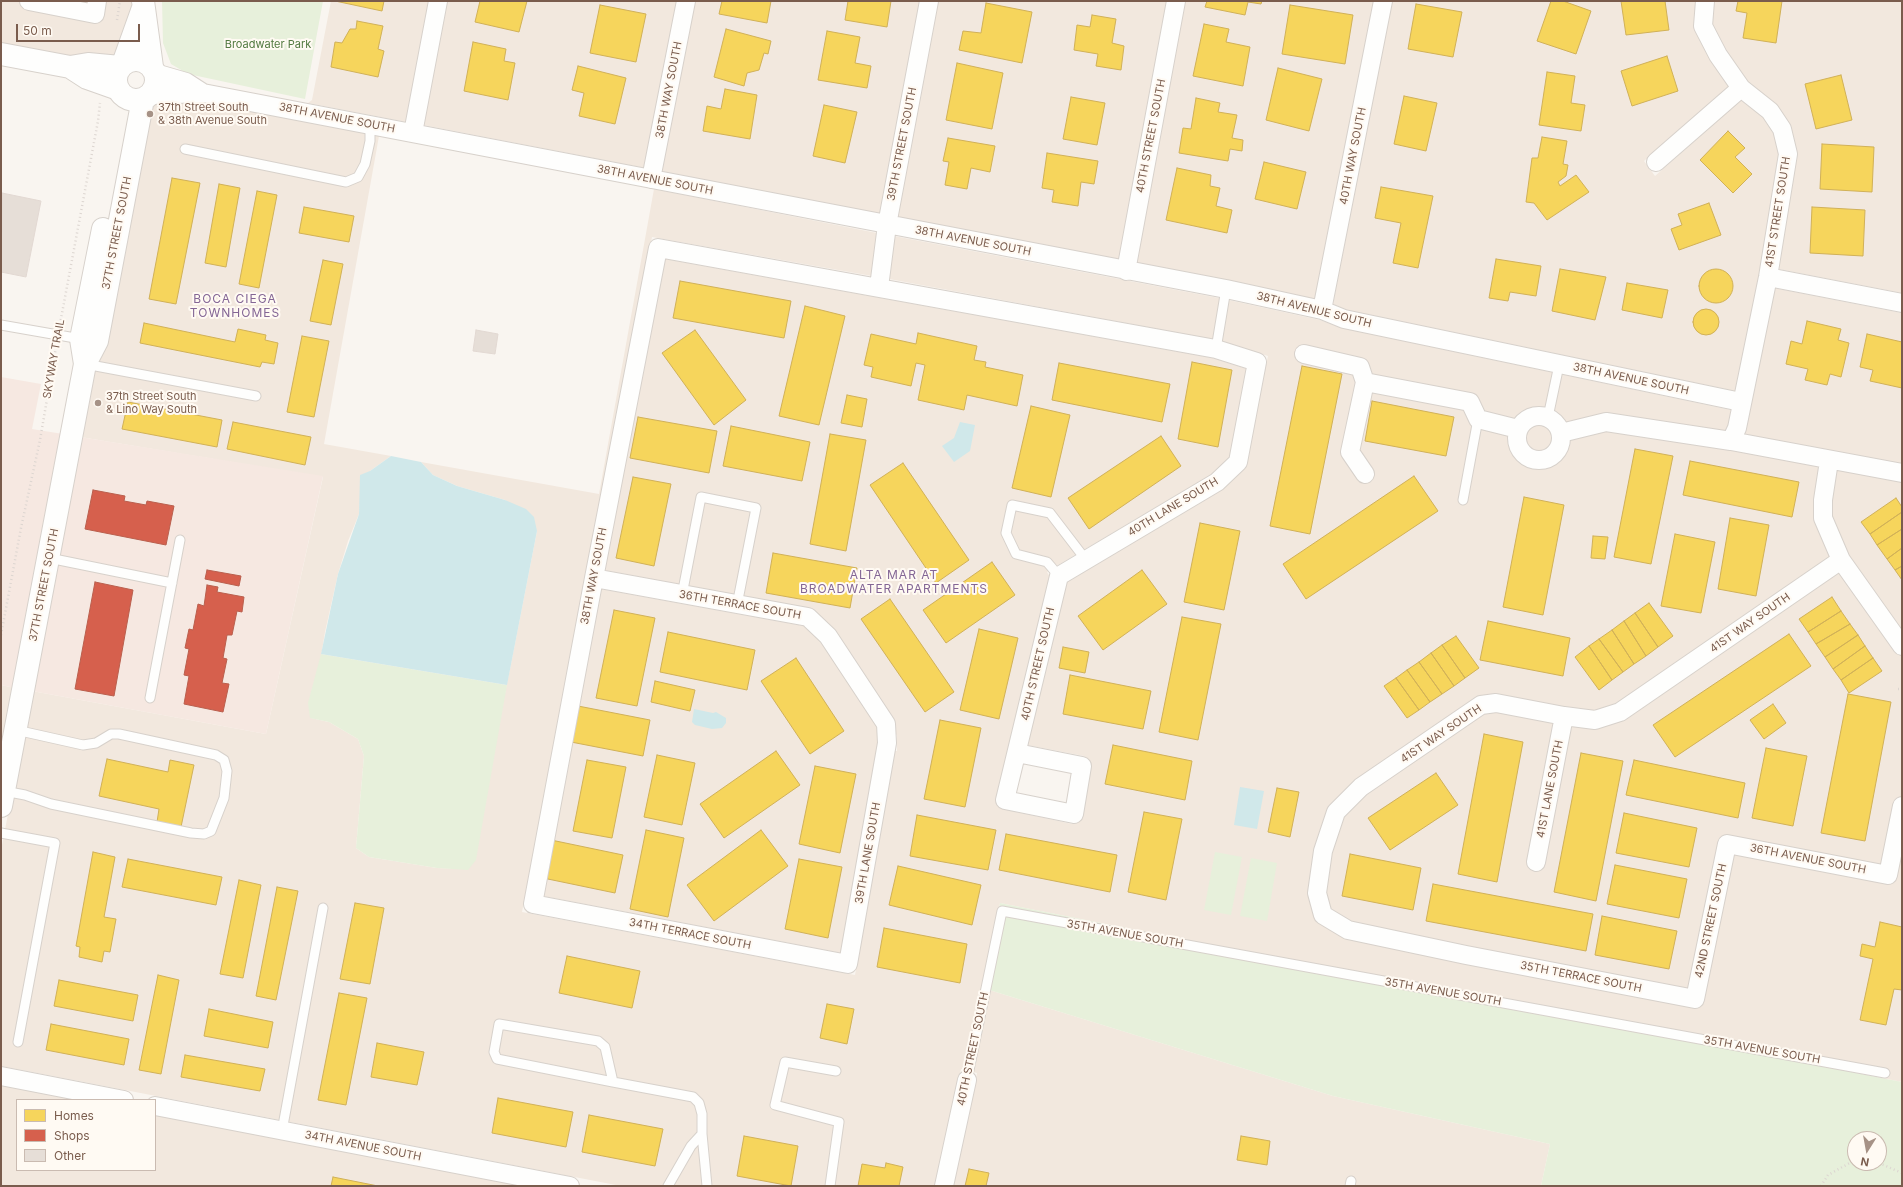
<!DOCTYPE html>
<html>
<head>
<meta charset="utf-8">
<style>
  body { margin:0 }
  #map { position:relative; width:1903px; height:1187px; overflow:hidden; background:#f9f5f0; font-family:Inter,sans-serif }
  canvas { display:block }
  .frame { position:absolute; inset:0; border:2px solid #7a5c4d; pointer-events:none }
  .legend { position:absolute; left:16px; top:1099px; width:140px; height:72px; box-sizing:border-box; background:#fffaf3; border:1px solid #cabbb1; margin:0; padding:5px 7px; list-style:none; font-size:12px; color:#7a5c4d }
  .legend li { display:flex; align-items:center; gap:8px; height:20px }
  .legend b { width:20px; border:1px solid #cabbb1 }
  .north { position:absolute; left:1847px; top:1131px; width:40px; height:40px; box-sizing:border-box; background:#fffaf3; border:1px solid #cabbb1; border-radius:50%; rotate:191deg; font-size:11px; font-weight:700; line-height:16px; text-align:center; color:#7a5c4d }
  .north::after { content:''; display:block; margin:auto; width:14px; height:18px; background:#a69286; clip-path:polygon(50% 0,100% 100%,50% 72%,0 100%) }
  .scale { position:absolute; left:16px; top:24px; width:124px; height:18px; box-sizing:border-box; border:2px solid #7a5c4d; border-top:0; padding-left:5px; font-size:12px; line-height:14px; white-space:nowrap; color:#7a5c4d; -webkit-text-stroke:3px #fffaf3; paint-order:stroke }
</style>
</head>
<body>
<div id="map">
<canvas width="1903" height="1187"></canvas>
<div class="frame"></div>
<ul class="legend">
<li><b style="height:11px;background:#f6d55c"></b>Homes</li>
<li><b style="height:11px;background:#d6604d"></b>Shops</li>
<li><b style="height:11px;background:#e6ded7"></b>Other</li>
</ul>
<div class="north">N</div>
<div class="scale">50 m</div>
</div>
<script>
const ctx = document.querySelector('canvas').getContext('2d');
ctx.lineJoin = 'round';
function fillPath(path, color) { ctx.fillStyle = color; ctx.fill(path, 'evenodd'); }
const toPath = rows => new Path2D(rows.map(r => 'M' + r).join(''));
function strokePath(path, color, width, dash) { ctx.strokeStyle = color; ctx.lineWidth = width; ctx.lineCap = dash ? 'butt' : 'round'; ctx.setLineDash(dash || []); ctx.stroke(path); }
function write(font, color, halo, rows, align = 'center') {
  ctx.font = font + ' Inter,sans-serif'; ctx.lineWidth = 4; ctx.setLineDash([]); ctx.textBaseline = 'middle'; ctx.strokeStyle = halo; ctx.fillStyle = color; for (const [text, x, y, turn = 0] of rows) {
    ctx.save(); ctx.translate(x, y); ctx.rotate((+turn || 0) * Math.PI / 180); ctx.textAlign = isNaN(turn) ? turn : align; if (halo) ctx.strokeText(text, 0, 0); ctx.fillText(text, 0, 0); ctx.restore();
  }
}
const residential = toPath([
  [1,1,134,1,116,57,72,57,67,55,66,57,1,44],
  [331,1,430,1,406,122,308,103,312,100],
  [447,1,677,1,645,168,423,125],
  [695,1,920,1,880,214,661,171],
  [938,1,1168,1,1119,260,897,217],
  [1185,1,1375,1,1316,299,1228,280,1136,263],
  [1392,1,1696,1,1696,31,1710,60,1729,87,1644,161,1655,176,1741,100,1764,118,1774,133,1779,155,1759,276,1735,391,1347,310,1333,304],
  [1713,1,1902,1,1902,293,1778,269,1797,155,1791,126,1775,103,1747,81,1725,50,1712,23],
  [161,103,201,103,206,106,207,103,379,136,324,444,391,456,370,471,360,502,359,514,348,541,338,574,325,632,311,718,329,722,358,739,364,756,356,848,369,857,437,868,468,869,511,664,537,531,505,500,457,486,433,475,421,462,599,494,654,189,877,233,872,276,652,237,522,912,855,975,895,751,897,751,897,735,895,734,893,718,835,630,814,610,604,570,665,259,1213,358,1247,369,1230,457,1213,474,1058,565,1053,564,1052,569,1047,572,1050,577,997,798,1003,809,1072,824,1082,816,1091,767,1084,756,1027,745,1066,582,1221,490,1243,469,1268,356,1217,340,889,279,894,236,1224,299,1320,320,1342,328,1731,410,1727,436,1744,439,1774,288,1902,313,1902,1082,1000,903,986,989,1333,1096,1550,1144,1541,1186,953,1186,977,1073,961,1069,935,1186,621,1186,1,1066,1,850,32,691,266,734,323,477,80,437,150,106],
  [601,589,804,626,821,642,877,727,879,743,841,953,543,896],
  [1,685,15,688,1,761],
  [1,1085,76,1100,17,1100,17,1170,155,1170,155,1115,520,1186,1,1186]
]);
const commercial = toPath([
  [1,377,41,384,32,429,63,434,15,688,1,685],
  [80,437,323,476,266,734,32,691]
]);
const green = toPath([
  [162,1,323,1,305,99,188,74,171,64,163,43],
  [321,654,507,685,476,860,468,870,437,868,369,857,356,848,364,756,358,739,329,722,310,718,308,703],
  [1215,852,1242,857,1231,915,1204,910],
  [1251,858,1277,863,1267,921,1240,916],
  [1000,903,1902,1082,1902,1186,1541,1186,1550,1144,1333,1096,986,989],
  [1855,1139,1879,1139,1879,1163,1855,1163]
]);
const water = toPath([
  [960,422,975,425,970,451,954,462,942,446,954,438],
  [391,456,421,462,433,475,457,486,505,500,526,509,534,517,537,531,507,685,321,654,338,574,359,514,360,475,370,471],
  [694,709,713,713,716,712,726,718,726,723,722,728,712,729,695,725,692,722],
  [1240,787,1264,791,1257,829,1234,825]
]);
const homes = toPath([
  [335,1,384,1,382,11,335,1],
  [480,1,527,1,519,32,475,22,480,1],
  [722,1,771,1,767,23,719,14,722,1],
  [848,1,891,1,887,27,845,20,848,1],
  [1207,1,1262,1,1261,4,1248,2,1245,15,1205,7,1207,1],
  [1551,1,1563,1,1591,11,1576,54,1537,41,1551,1],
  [1621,1,1665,1,1669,30,1626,35,1621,1],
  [1738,1,1782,1,1776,43,1743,38,1747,13,1736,11,1738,1],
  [986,3,1032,12,1022,63,959,50,963,31,981,33,986,3],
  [1416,4,1462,12,1453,57,1408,49,1416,4],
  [600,5,646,14,636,62,590,53,600,5],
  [1290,5,1353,15,1345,64,1282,54,1290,5],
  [1092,15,1116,19,1112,43,1124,46,1121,70,1096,66,1098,54,1074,50,1077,25,1090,27,1092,15],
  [357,21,383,26,378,49,384,51,378,77,331,67,335,42,342,43,350,29,356,29,357,21],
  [1204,24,1229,29,1226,42,1250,47,1243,86,1193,76,1204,24],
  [726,29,771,41,768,54,764,53,759,70,747,73,744,86,714,77,726,29],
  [827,31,860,37,855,63,871,66,867,88,818,80,827,31],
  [473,42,506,49,504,61,515,63,508,100,464,91,473,42],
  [1667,56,1678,91,1632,106,1621,71,1667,56],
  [957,63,1003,73,992,129,946,120,957,63],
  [578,66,626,78,615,124,579,116,584,93,572,90,578,66],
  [1278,68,1322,79,1309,131,1266,120,1278,68],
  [1547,72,1575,76,1571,103,1585,105,1581,131,1539,125,1547,72],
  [1841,75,1852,120,1816,129,1805,84,1841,75],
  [725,89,757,95,750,139,703,131,707,106,721,109,725,89],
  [1404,96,1437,103,1426,151,1394,144,1404,96],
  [1071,97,1105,103,1097,145,1063,139,1071,97],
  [1196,98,1220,103,1218,112,1237,115,1232,138,1243,140,1242,151,1230,149,1228,161,1179,153,1183,128,1191,129,1196,98],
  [824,105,857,112,845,163,813,156,824,105],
  [1728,131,1745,148,1735,157,1752,174,1733,193,1700,160,1728,131],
  [1542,137,1567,141,1563,164,1568,165,1566,176,1558,182,1560,186,1576,175,1589,192,1547,220,1534,203,1526,202,1532,158,1538,158,1542,137],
  [948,138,995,146,990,172,971,168,967,189,945,185,949,162,943,161,948,138],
  [1822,144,1874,147,1872,192,1820,189,1822,144],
  [1047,153,1098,161,1094,184,1081,182,1078,206,1052,202,1054,190,1042,188,1047,153],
  [1264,162,1306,172,1297,209,1255,199,1264,162],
  [1177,168,1211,175,1210,186,1220,188,1216,206,1232,210,1227,233,1166,220,1177,168],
  [172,178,200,183,176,304,149,299,172,178],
  [219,184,240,188,226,267,205,263,219,184],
  [1381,187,1433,196,1418,268,1393,263,1401,223,1375,218,1381,187],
  [257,191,277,195,259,288,239,284,257,191],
  [1709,203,1721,235,1679,250,1671,229,1682,225,1678,214,1709,203],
  [304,207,354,216,349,242,299,233,304,207],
  [1812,207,1865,210,1863,256,1810,253,1812,207],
  [1496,259,1541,266,1536,296,1510,292,1508,301,1489,298,1496,259],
  [323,260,343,264,331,325,310,321,323,260],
  [1560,269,1606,277,1595,320,1552,311,1560,269],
  '1699 286a17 17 0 1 1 34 0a17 17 0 1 1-34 0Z',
  [680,281,791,301,784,338,673,318,680,281],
  [1627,283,1668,290,1662,318,1622,310,1627,283],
  [805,306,845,316,819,425,779,416,805,306],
  '1693 322a13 13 0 1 1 26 0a13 13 0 1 1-26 0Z',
  [1807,321,1841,329,1838,340,1849,343,1841,377,1830,374,1827,385,1805,380,1808,369,1786,364,1791,341,1802,344,1807,321],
  [144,323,235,342,238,329,266,335,265,340,278,343,274,364,262,362,260,367,140,343,144,323],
  [695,330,746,400,714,425,662,353,695,330],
  [918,333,977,346,974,360,986,362,985,367,1023,375,1017,406,967,395,964,410,918,400,925,365,916,363,911,386,871,377,873,367,864,365,871,334,916,344,918,333],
  [1867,334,1902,342,1902,388,1870,381,1873,370,1860,367,1867,334],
  [302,336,329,341,314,417,287,412,302,336],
  [1192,362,1232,370,1218,447,1178,439,1192,362],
  [1059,363,1170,384,1162,422,1052,400,1059,363],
  [1302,366,1342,374,1310,534,1270,526,1302,366],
  [847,395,867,399,862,427,841,423,847,395],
  [1372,401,1454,417,1446,456,1365,441,1372,401],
  [128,402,222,420,217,447,122,429,128,402],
  [1031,406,1070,415,1051,497,1012,488,1031,406],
  [638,417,717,431,709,473,630,458,638,417],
  [233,422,311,437,305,465,227,449,233,422],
  [731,426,810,442,802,481,723,466,731,426],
  [830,434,866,440,846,551,810,544,830,434],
  [1161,436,1181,466,1089,529,1068,498,1161,436],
  [1635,449,1673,456,1651,564,1614,557,1635,449],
  [1690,461,1799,482,1792,517,1683,495,1690,461],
  [903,463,969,560,936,583,870,485,903,463],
  [1414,476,1438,511,1306,599,1283,564,1414,476],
  [633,477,671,484,654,566,616,558,633,477],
  [1524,497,1564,505,1543,615,1503,607,1524,497],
  [1896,498,1902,507,1902,512,1870,534,1861,522,1896,498],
  [1902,512,1902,529,1877,545,1870,534,1902,512],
  [1730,518,1769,525,1756,596,1718,589,1730,518],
  [1200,523,1240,531,1224,610,1184,602,1200,523],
  [1902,529,1902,548,1887,559,1877,545,1902,529],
  [1675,534,1715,542,1701,613,1661,606,1675,534],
  [1593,536,1608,537,1605,559,1591,558,1593,536],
  [1902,548,1902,566,1895,570,1887,559,1902,548],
  [773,553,857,568,850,608,766,593,773,553],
  [992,562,1015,595,946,643,923,610,992,562],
  [1902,566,1902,580,1895,570,1902,566],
  [1142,570,1167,604,1103,650,1078,616,1142,570],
  [1832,597,1841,611,1808,632,1799,619,1832,597],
  [890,599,954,692,925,712,861,619,890,599],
  [1649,603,1673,636,1658,647,1635,613,1649,603],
  [614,610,655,618,637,706,596,698,614,610],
  [1841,611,1850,624,1816,644,1808,632,1841,611],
  [1635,613,1658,647,1646,656,1624,621,1635,613],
  [1182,617,1221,624,1198,740,1159,732,1182,617],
  [1488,621,1570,638,1563,676,1480,660,1488,621],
  [1624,621,1646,656,1634,664,1612,630,1624,621],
  [1850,624,1858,635,1825,657,1816,644,1850,624],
  [979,629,1018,638,999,719,960,710,979,629],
  [1612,630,1634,664,1623,672,1599,639,1612,630],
  [668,632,755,650,747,690,660,672,668,632],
  [1789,634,1811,666,1675,757,1653,725,1789,634],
  [1858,635,1865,646,1833,669,1825,657,1858,635],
  [1456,636,1479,668,1465,678,1442,645,1456,636],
  [1599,639,1623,672,1612,680,1589,646,1599,639],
  [1442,645,1465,678,1454,686,1431,653,1442,645],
  [1589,646,1612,680,1599,690,1575,657,1589,646],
  [1865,646,1873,658,1841,680,1833,669,1865,646],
  [1063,647,1089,652,1085,673,1059,668,1063,647],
  [1431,653,1454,686,1442,694,1419,662,1431,653],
  [796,658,844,731,810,754,761,681,796,658],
  [1873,658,1882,671,1849,693,1841,680,1873,658],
  [1419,662,1442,694,1430,702,1407,670,1419,662],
  [1407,670,1430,702,1419,710,1396,678,1407,670],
  [1070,675,1151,691,1143,729,1063,714,1070,675],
  [1396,678,1419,710,1407,718,1384,686,1396,678],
  [655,681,695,690,690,711,651,702,655,681],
  [1848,694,1891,702,1865,841,1821,833,1848,694],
  [1773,704,1786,723,1764,739,1750,720,1773,704],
  [578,706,650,720,643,756,571,742,578,706],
  [940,720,981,728,965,807,924,799,940,720],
  [1484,734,1523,742,1497,882,1458,874,1484,734],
  [1113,745,1192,761,1185,800,1105,784,1113,745],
  [1766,748,1807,756,1793,826,1752,818,1766,748],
  [776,751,800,785,724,838,700,804,776,751],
  [1581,753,1623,761,1596,901,1554,892,1581,753],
  [657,755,695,763,682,825,644,817,657,755],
  [107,759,168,772,170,760,194,765,181,827,157,822,159,809,99,796,107,759],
  [587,760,626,767,612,838,573,831,587,760],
  [1634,760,1745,783,1738,818,1626,795,1634,760],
  [815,766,856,774,840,853,799,844,815,766],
  [1436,773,1458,805,1390,850,1368,818,1436,773],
  [1277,788,1299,792,1290,837,1268,832,1277,788],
  [1144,812,1182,819,1166,900,1128,892,1144,812],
  [1624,813,1697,828,1689,867,1616,853,1624,813],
  [917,815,996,830,988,870,910,856,917,815],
  [646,830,684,838,668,917,630,909,646,830],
  [761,830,788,866,714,921,687,885,761,830],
  [1006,834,1117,855,1110,892,999,870,1006,834],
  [551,840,623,855,615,893,543,878,551,840],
  [93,852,115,857,104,917,116,919,110,952,104,951,102,962,79,957,80,947,76,946,93,852],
  [1350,854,1421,868,1413,910,1342,896,1350,854],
  [128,859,222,877,216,905,122,887,128,859],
  [799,859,842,867,828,938,785,929,799,859],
  [1615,865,1687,879,1679,918,1607,904,1615,865],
  [898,866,981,885,972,925,889,905,898,866],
  [239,880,261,885,243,978,220,974,239,880],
  [1433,884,1593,914,1586,951,1426,921,1433,884],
  [277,887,298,891,276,1000,256,996,277,887],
  [355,903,384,908,370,984,340,979,355,903],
  [1602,916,1677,931,1669,969,1595,955,1602,916],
  [1880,922,1902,927,1902,990,1894,989,1886,1025,1860,1020,1873,959,1860,956,1862,944,1875,947,1880,922],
  [884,928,967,944,960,983,877,967,884,928],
  [567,956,640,971,632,1008,559,993,567,956],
  [158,975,179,980,161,1074,139,1070,158,975],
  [59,980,138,995,133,1021,54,1006,59,980],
  [339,993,367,998,346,1105,318,1100,339,993],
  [827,1004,854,1009,847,1044,820,1038,827,1004],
  [209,1009,273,1022,268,1048,204,1036,209,1009],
  [51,1024,129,1039,124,1065,46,1050,51,1024],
  [377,1043,424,1052,417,1085,371,1077,377,1043],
  [185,1055,265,1069,260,1091,181,1077,185,1055],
  [498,1098,573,1112,566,1147,492,1133,498,1098],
  [589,1115,663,1129,655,1166,582,1152,589,1115],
  [744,1136,798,1146,791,1186,737,1176,744,1136],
  [1241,1136,1270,1141,1267,1165,1237,1160,1241,1136],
  [886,1163,903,1167,899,1186,858,1186,862,1164,885,1168,886,1163],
  [969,1169,989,1173,986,1186,965,1186,969,1169],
  [333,1177,378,1186,331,1186,333,1177]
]);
const shops = toPath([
  [93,490,125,496,124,501,146,505,147,501,174,506,166,545,85,529,93,490],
  [207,570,241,576,239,586,205,579,207,570],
  [95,582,133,590,114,696,75,689,95,582],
  [207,585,218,587,217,592,244,597,242,612,237,611,232,635,227,635,223,658,227,659,222,683,229,684,223,712,184,704,189,676,184,675,189,649,185,648,189,629,193,630,198,604,204,606,207,585]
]);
const building = toPath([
  [2,193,41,201,26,277,1,272,2,193],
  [476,330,498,334,495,354,473,351,476,330]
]);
const path = toPath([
  [117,20,120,1],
  [60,324,98,121,100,103],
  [1,635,21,528,40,440,56,347],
  [1898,689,1902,689],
  [1879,1163,1902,1173],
  [1821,1186,1828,1175,1855,1160]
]);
const service = toPath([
  [185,149,346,182,358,177,365,164,370,141,370,124],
  [1,325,81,339],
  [1216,349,1226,289],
  [85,364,256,396],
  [1548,417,1559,365],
  [1463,500,1478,419],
  [49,558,172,583],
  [1059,576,1047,562,1016,554,1006,533,1012,505,1050,513,1086,560],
  [682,595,701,497,756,508,737,605],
  [150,698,180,540],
  [4,791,25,795,51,804,191,833,204,834,211,831,224,798,227,771,224,760,216,755,119,734,111,734,96,743,83,745,16,730],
  [1,833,55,843,18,1042],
  [967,1080,1002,911,1885,1073],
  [613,1082,605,1047,598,1041,499,1024,494,1052,497,1059,613,1082,693,1097,699,1103,702,1114,702,1134],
  [282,1131,323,908],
  [668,1186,691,1146,702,1134,707,1186],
  [830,1186,839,1122,775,1105,785,1062,836,1071],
  [1350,1186,1351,1181]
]);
const minor = toPath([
  [29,1,95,14,97,1],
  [1705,1,1703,26,1718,55,1741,88,1770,111,1782,129,1788,154,1768,277,1737,428,1731,441],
  [155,73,186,82,203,93],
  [150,95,203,93,1226,289,1322,310,1344,319,1741,402],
  [413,133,438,1],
  [1656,162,1741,88],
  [651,179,686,1],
  [1126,271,1176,1],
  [1768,277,1902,303],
  [879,287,887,225,929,1],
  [1322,310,1383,1],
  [1304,354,1360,367,1365,382,1350,452,1365,474],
  [1365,382,1470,402,1478,419,1518,429],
  '1517 438a22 22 0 1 1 44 0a22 22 0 1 1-44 0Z',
  [1561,433,1606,422,1731,441,1902,473],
  [1829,461,1823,500,1823,518,1841,560,1902,646],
  [1841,560,1620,712,1595,720,1564,716,1496,703,1481,705,1361,787,1336,812,1323,851,1317,893,1323,915,1348,930,1466,955,1695,999,1727,844,1888,875,1902,806],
  [594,578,808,617,828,636,886,724,887,743,848,964,533,904,594,578,658,248,1216,349,1257,362,1238,462,1217,482,1059,576,1005,800,1074,814,1082,766,1017,753],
  [1536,862,1564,716],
  [1,1076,124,1100],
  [155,1106,570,1186],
  [944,1186,967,1080]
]);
const tertiary = toPath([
  [143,1,152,67],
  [1,54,70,67,87,78,118,89],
  '116 80a20 20 0 1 1 40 0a20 20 0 1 1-40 0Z',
  [123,64,143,8],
  [70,67,88,64,120,67],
  [85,364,81,339,103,229],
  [1,806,85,364,97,341,143,99]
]);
const markers = [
  [150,114,4,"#a69286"],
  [98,403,4,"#a69286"]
];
const parkNames = [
  ["Broadwater Park",268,45]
];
const streetNames = [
  ["38TH WAY SOUTH",669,90,-79],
  ["38TH AVENUE SOUTH",337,118,11],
  ["40TH STREET SOUTH",1151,136,-79],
  ["39TH STREET SOUTH",902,144,-79],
  ["40TH WAY SOUTH",1353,156,-79],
  ["38TH AVENUE SOUTH",655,180,11],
  ["41ST STREET SOUTH",1778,212,-81],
  ["37TH STREET SOUTH",117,233,-79],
  ["38TH AVENUE SOUTH",973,241,11],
  ["38TH AVENUE SOUTH",1314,310,14],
  ["SKYWAY TRAIL",54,359,-80],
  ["38TH AVENUE SOUTH",1631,379,12],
  ["40TH LANE SOUTH",1173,507,-31],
  ["38TH WAY SOUTH",594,576,-79],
  ["37TH STREET SOUTH",44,585,-79],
  ["36TH TERRACE SOUTH",740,605,10],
  ["41ST WAY SOUTH",1750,623,-35],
  ["40TH STREET SOUTH",1038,664,-77],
  ["41ST WAY SOUTH",1441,734,-34],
  ["41ST LANE SOUTH",1550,789,-79],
  ["39TH LANE SOUTH",868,853,-80],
  ["36TH AVENUE SOUTH",1808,859,11],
  ["42ND STREET SOUTH",1711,921,-78],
  ["34TH TERRACE SOUTH",690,934,11],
  ["35TH AVENUE SOUTH",1125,934,10],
  ["35TH TERRACE SOUTH",1581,977,11],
  ["35TH AVENUE SOUTH",1443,992,10],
  ["40TH STREET SOUTH",973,1049,-78],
  ["35TH AVENUE SOUTH",1762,1050,10],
  ["34TH AVENUE SOUTH",363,1146,11]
];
const poiNames = [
  ["37th Street South",158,108],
  ["& 38th Avenue South",158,121],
  ["37th Street South",106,397],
  ["& Lino Way South",106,410]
];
const neighbourhoodNames = [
  ["BOCA CIEGA",235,299],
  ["TOWNHOMES",235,313],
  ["ALTA MAR AT",894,575],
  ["BROADWATER APARTMENTS",894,589]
];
fillPath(residential, '#f2e8de');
fillPath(commercial, '#f6e8e1');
fillPath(green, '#e7f0db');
fillPath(water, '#d0e8ea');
fillPath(homes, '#f6d55c');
strokePath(homes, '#d1b158', 1);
fillPath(shops, '#d6604d');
strokePath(shops, '#ba5f4d', 1);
fillPath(building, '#e6ded7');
strokePath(building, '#e2d8d2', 1);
strokePath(service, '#d7d1cb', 11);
strokePath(minor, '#d7d1cb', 20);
strokePath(tertiary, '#d7d1cb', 24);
strokePath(path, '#dcd5d0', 2.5, [1, 3]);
strokePath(service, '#fefefd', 9);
strokePath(minor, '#fefefd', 18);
strokePath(tertiary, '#fefefd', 22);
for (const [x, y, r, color] of markers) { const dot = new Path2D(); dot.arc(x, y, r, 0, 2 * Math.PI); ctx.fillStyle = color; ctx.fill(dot); strokePath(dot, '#fffaf3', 1.5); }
write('11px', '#537a41', '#fffaf3', parkNames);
write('11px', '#7a5c4d', '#fffaf3', streetNames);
write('11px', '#7a5c4d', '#fffaf3', poiNames, 'left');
ctx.letterSpacing = '1px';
write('12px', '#846695', '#fffaf3', neighbourhoodNames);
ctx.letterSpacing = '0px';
</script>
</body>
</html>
